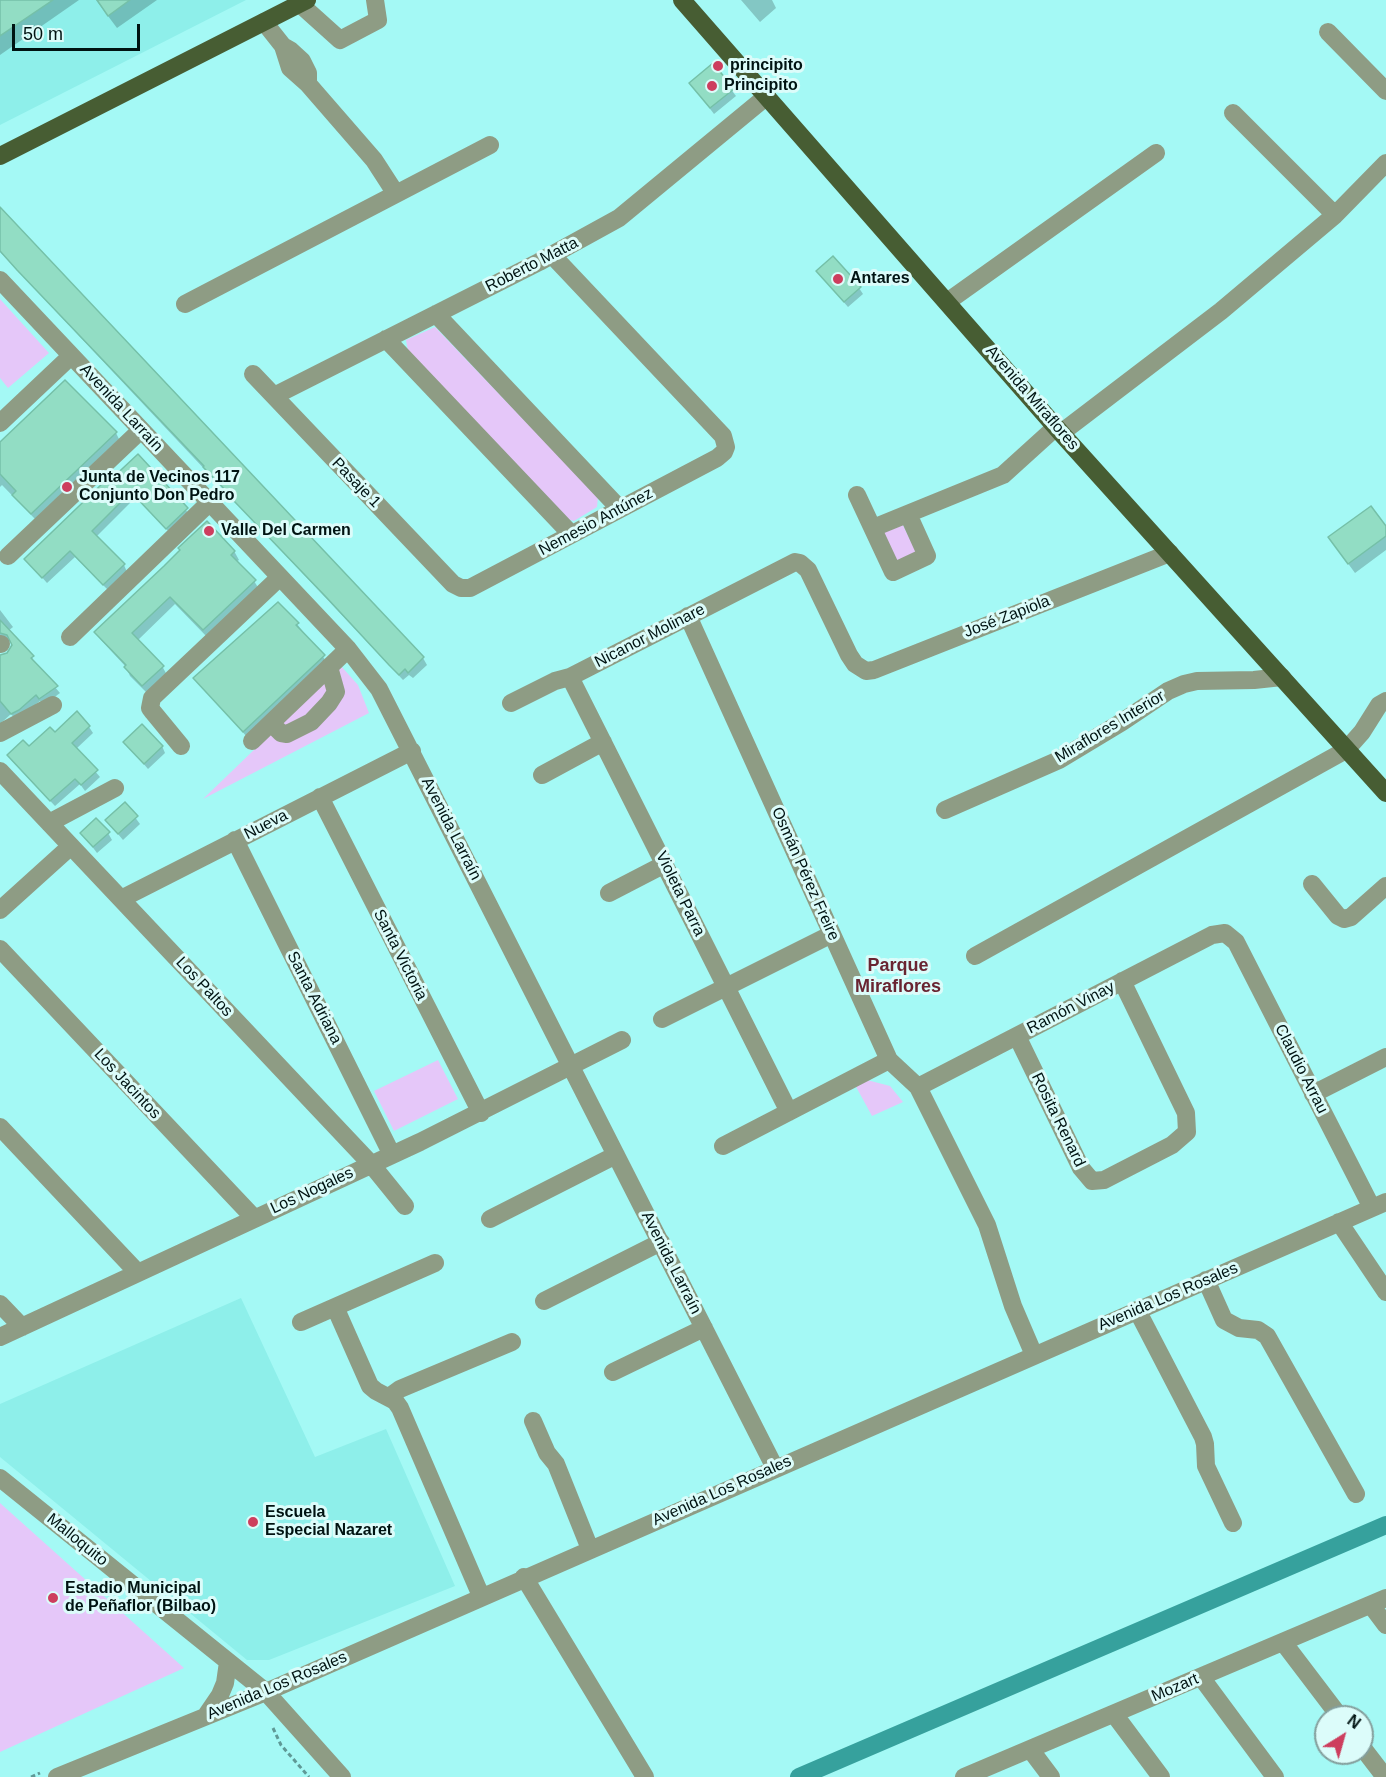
<!DOCTYPE html>
<html>
<head>
<meta charset="utf-8">
<style>
  body { margin:0 }
  #map { position:relative; width:1386px; height:1777px; overflow:hidden; background:#a4f9f5; font-family:Arial,sans-serif }
  canvas { display:block }
  .north { position:absolute; left:1314px; top:1705px; width:60px; height:60px; box-sizing:border-box; background:#dcfcfa; border:2px solid #849f9d; border-radius:50%; rotate:37deg; font-size:16px; font-weight:700; line-height:24px; text-align:center; color:#001312 }
  .north::after { content:''; display:block; margin:auto; width:21px; height:27px; background:#cd3e5e; clip-path:polygon(50% 0,100% 100%,50% 72%,0 100%) }
  .scale { position:absolute; left:12px; top:24px; width:128px; height:27px; box-sizing:border-box; border:3px solid #001312; border-top:0; padding-left:8px; font-size:18px; line-height:21px; white-space:nowrap; color:#001312; -webkit-text-stroke:4px #dcfcfa; paint-order:stroke }
</style>
</head>
<body>
<div id="map">
<canvas width="1386" height="1777"></canvas>
<div class="north">N</div>
<div class="scale">50 m</div>
</div>
<script>
const ctx = document.querySelector('canvas').getContext('2d');
ctx.lineJoin = 'round';
function fillPath(path, color) { ctx.fillStyle = color; ctx.fill(path, 'evenodd'); }
const toPath = rows => new Path2D(rows.map(r => 'M' + r).join(''));
function strokePath(path, color, width, dash) { ctx.strokeStyle = color; ctx.lineWidth = width; ctx.lineCap = dash ? 'butt' : 'round'; ctx.setLineDash(dash || []); ctx.stroke(path); }
function write(font, color, halo, rows, align = 'center') {
  ctx.font = font + ' Arial,sans-serif'; ctx.lineWidth = 6; ctx.setLineDash([]); ctx.textBaseline = 'middle'; ctx.strokeStyle = halo; ctx.fillStyle = color; for (const [text, x, y, turn = 0] of rows) {
    ctx.save(); ctx.translate(x, y); ctx.rotate((+turn || 0) * Math.PI / 180); ctx.textAlign = isNaN(turn) ? turn : align; if (halo) ctx.strokeText(text, 0, 0); ctx.fillText(text, 0, 0); ctx.restore();
  }
}
const built = toPath([
  [0,0,246,0,0,125],
  [241,1298,315,1457,386,1429,455,1586,269,1660,247,1660,0,1457,0,1404]
]);
const green = toPath([
  [0,299,49,353,8,388,0,378],
  [435,327,598,497,597,507,574,521,567,519,408,351,406,340],
  [902,523,918,556,897,566,880,532],
  [341,666,358,685,369,713,203,799],
  [438,1060,458,1099,394,1131,374,1091],
  [867,1080,890,1086,903,1102,872,1116,854,1083],
  [0,1503,184,1668,0,1752]
]);
const shadow = toPath([
  [0,0,79,0,0,55],
  [96,0,157,0,117,28],
  [741,0,772,0,776,8,760,22],
  [713,66,736,96,714,114,695,89],
  [0,209,423,658,427,665,413,678,409,675,403,680,0,252],
  [822,277,859,288,863,294,848,307],
  [116,433,119,439,35,519,2,485,0,487,0,444],
  [138,456,190,515,171,534,136,497,96,537,124,565,127,572,108,590,75,557,47,583,26,559],
  [1386,528,1386,550,1355,573,1336,547],
  [234,551,239,560,236,562,254,581,259,589,208,638,175,604,137,641,162,666,167,675,147,693,130,676,126,667,101,640,96,632],
  [278,604,297,624,327,662,247,737,195,678],
  [0,610,13,627,8,631,32,657,35,664,60,693,44,705,40,701,16,720,11,714,0,724,0,657,8,655,13,643,6,639,0,640],
  [89,727,93,733,76,749,100,777,85,791,80,784,55,806,12,761,8,755,29,748,55,734],
  [125,742,162,746,165,753,148,769],
  [125,804,140,824,123,840,107,821],
  [82,833,108,833,112,840,97,853]
]);
const canal = toPath([
  [799,1777,1386,1525]
]);
const building = toPath([
  [0,0,53,0,0,36,0,0],
  [97,0,130,0,108,16,97,0],
  [713,63,734,89,710,108,689,83,713,63],
  [0,207,424,657,408,673,405,669,399,675,389,665,327,598,234,501,235,500,203,467,204,466,17,270,0,251,0,207],
  [833,256,861,287,844,302,816,271,833,256],
  [65,380,117,432,31,514,12,495,16,491,0,474,0,442,65,380],
  [138,454,188,508,166,529,131,492,92,531,125,564,103,585,70,551,42,578,24,559,105,481,107,483,138,454],
  [1371,506,1386,526,1386,536,1348,564,1328,537,1371,506],
  [207,521,235,551,231,555,256,580,203,630,170,597,132,633,164,666,142,686,124,667,126,665,94,632,164,566,180,550,178,548,207,521],
  [278,602,299,623,296,625,325,655,243,732,193,678,278,602],
  [0,620,34,656,31,658,58,686,39,699,36,695,19,710,11,714,0,701,0,655,7,653,12,645,7,635,0,633,0,620],
  [77,711,90,726,72,743,98,770,81,785,75,779,50,801,7,755,23,740,29,746,50,727,55,732,77,711],
  [142,724,163,746,144,764,123,742,142,724],
  [125,802,138,816,118,834,105,820,125,802],
  [96,818,110,832,93,847,80,833,96,818]
]);
const path = toPath([
  [273,1728,281,1745,309,1777],
  [31,1777,40,1773]
]);
const minor = toPath([
  [300,4,340,40,378,20,375,0],
  [264,22,283,46,290,50,302,61,308,73,308,84],
  [1328,32,1386,91],
  [283,46,290,68,308,84,374,160,396,194],
  [1233,113,1335,215],
  [0,280,348,649,379,689,775,1468],
  [947,302,1156,153],
  [185,304,490,145],
  [436,314,620,509],
  [386,339,571,534],
  [253,374,453,584,461,588,470,588,717,458,724,452,726,447,723,436,552,255],
  [274,396,539,262,619,218,767,96],
  [0,423,71,356],
  [1061,433,1221,311,1335,215,1386,163],
  [857,495,893,572,927,556,908,514],
  [873,528,1003,475,1056,427],
  [8,556,141,430],
  [688,616,889,1060,918,1087,987,1225,1013,1306,1034,1355],
  [70,637,209,503],
  [0,644,1,644],
  [570,677,789,1112],
  [511,703,555,681,570,677,795,562,800,563,808,570,849,655,855,664,866,671,874,670,1170,553],
  [271,723,281,733,287,734,311,722,329,703,336,692,329,667],
  [0,733,53,705],
  [252,741,348,649],
  [181,746,153,712,150,708,152,698,280,577],
  [0,771,371,1164,405,1206],
  [542,775,603,742],
  [320,797,481,1113],
  [945,810,1059,760,1122,722,1168,691,1184,684,1197,681,1254,680,1282,677],
  [49,823,115,788],
  [235,840,392,1155],
  [1312,884,1338,916,1344,919,1351,917,1386,886],
  [609,893,665,864],
  [121,899,412,751],
  [0,910,71,846],
  [0,949,254,1218],
  [975,956,1346,750,1362,732,1379,705,1386,701],
  [662,1019,832,934],
  [1017,1036,1081,1168,1092,1181,1104,1180,1172,1145,1187,1132,1186,1113,1122,981],
  [918,1087,1212,935,1225,933,1236,942,1372,1208],
  [1313,1094,1386,1057],
  [0,1127,138,1273],
  [723,1146,889,1060],
  [490,1219,616,1155],
  [1339,1222,1386,1292],
  [1206,1280,1224,1320,1239,1328,1258,1330,1267,1336,1356,1494],
  [544,1301,661,1242],
  [0,1304,22,1327],
  [335,1307,370,1386,376,1391,395,1401,400,1408,481,1596],
  [1137,1310,1203,1437,1205,1444,1206,1466,1233,1523],
  [301,1322,435,1263],
  [0,1337,420,1142,622,1040],
  [613,1372,704,1328],
  [389,1397,400,1389,512,1342],
  [533,1421,547,1453,556,1464,590,1549],
  [0,1478,266,1692,342,1777],
  [524,1577,645,1777],
  [1371,1605,1386,1625],
  [1283,1642,1340,1717],
  [1201,1677,1275,1777],
  [1114,1714,1161,1777],
  [205,1717,220,1695,225,1683,228,1662],
  [1362,1747,1385,1777],
  [1030,1749,1051,1777],
  [57,1777,266,1692,1386,1202],
  [964,1777,1386,1598]
]);
const major = toPath([
  [682,0,1061,433,1386,793],
  [0,156,307,0]
]);
const markers = [
  [718,66,6,"#cd3e5e"],
  [712,86,6,"#cd3e5e"],
  [838,279,6,"#cd3e5e"],
  [67,487,6,"#cd3e5e"],
  [209,531,6,"#cd3e5e"],
  [253,1522,6,"#cd3e5e"],
  [53,1598,6,"#cd3e5e"]
];
const poiNames = [
  ["principito",730,66],
  ["Principito",724,86],
  ["Antares",850,279],
  ["Junta de Vecinos 117",79,478],
  ["Conjunto Don Pedro",79,496],
  ["Valle Del Carmen",221,531],
  ["Escuela",265,1513],
  ["Especial Nazaret",265,1531],
  ["Estadio Municipal",65,1589],
  ["de Peñaflor (Bilbao)",65,1607]
];
const streetNames = [
  ["Roberto Matta",532,265,-27],
  ["Avenida Miraflores",1032,398,49],
  ["Avenida Larraín",121,408,47],
  ["Pasaje 1",356,483,46],
  ["Nemesio Antúnez",596,522,-28],
  ["José Zapiola",1007,617,-21],
  ["Nicanor Molinare",650,636,-27],
  ["Miraflores Interior",1110,727,-31],
  ["Nueva",266,825,-27],
  ["Avenida Larraín",451,829,63],
  ["Osmán Pérez Freire",805,874,66],
  ["Violeta Parra",680,894,64],
  ["Santa Victoria",400,955,63],
  ["Los Paltos",204,987,47],
  ["Santa Adriana",314,998,63],
  ["Ramón Vinay",1071,1008,-27],
  ["Claudio Arrau",1301,1069,63],
  ["Los Jacintos",127,1084,47],
  ["Rosita Renard",1058,1120,64],
  ["Los Nogales",312,1191,-25],
  ["Avenida Larraín",671,1263,63],
  ["Avenida Los Rosales",1168,1297,-23],
  ["Avenida Los Rosales",722,1491,-24],
  ["Malloquito",77,1540,39],
  ["Avenida Los Rosales",277,1686,-23],
  ["Mozart",1175,1688,-23]
];
const neighbourhoodNames = [
  ["Parque",898,966],
  ["Miraflores",898,987]
];
fillPath(built, '#8eefea');
fillPath(green, '#e5c7f9');
fillPath(shadow, '#0003');
strokePath(canal, '#36a19d', 18);
fillPath(building, '#92ddc4');
strokePath(building, '#75c0a8', 1.5);
strokePath(path, '#5f9996', 3, [4.5, 3]);
strokePath(minor, '#8e9c84', 18);
strokePath(major, '#475d33', 18);
for (const [x, y, r, color] of markers) { const dot = new Path2D(); dot.arc(x, y, r, 0, 2 * Math.PI); ctx.fillStyle = color; ctx.fill(dot); strokePath(dot, '#dcfcfa', 2); }
write('bold 16px', '#001312', '#dcfcfa', poiNames, 'left');
write('16px', '#001312', '#dcfcfa', streetNames);
write('bold 18px', '#692431', '#dcfcfa', neighbourhoodNames);
</script>
</body>
</html>
